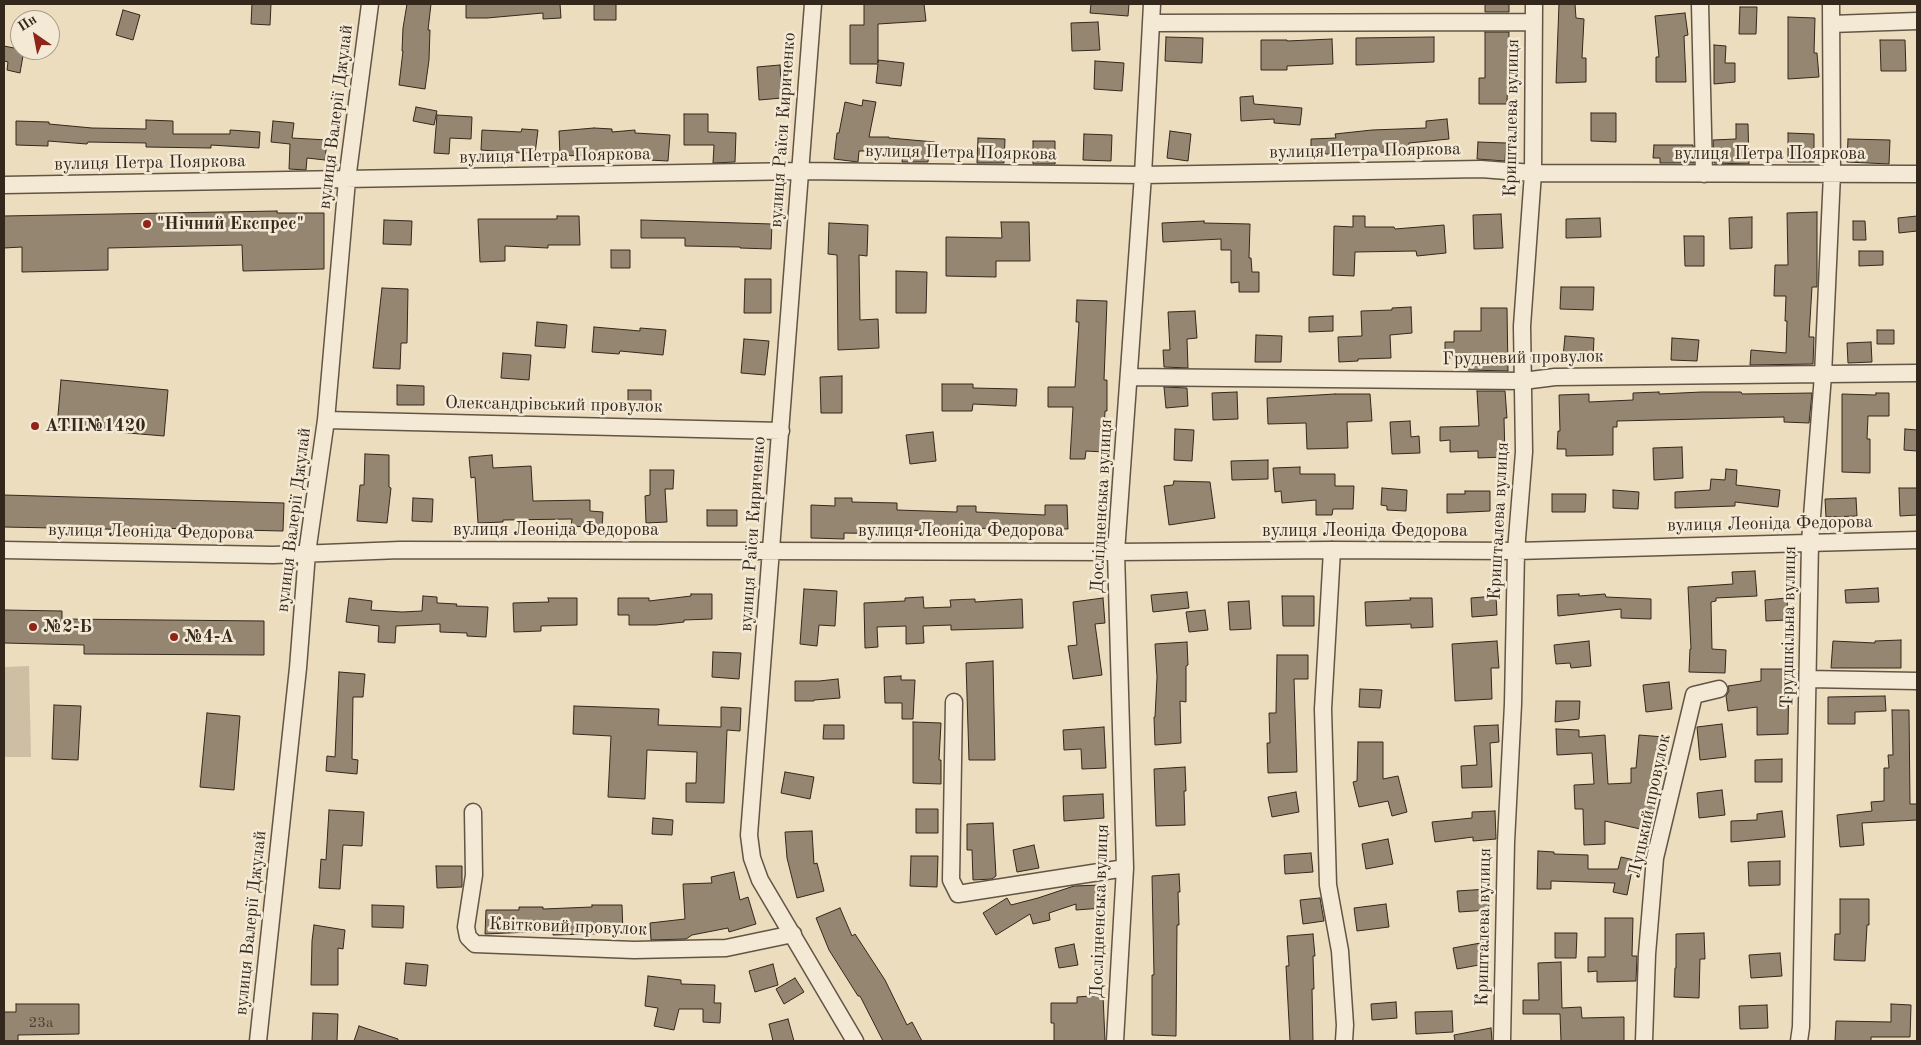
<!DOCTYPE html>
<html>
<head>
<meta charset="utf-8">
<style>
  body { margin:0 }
  #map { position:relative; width:1921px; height:1045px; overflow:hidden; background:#edddbf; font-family:"Old Standard TT",serif }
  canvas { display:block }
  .frame { position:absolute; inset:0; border:5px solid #34281c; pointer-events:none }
  .north { position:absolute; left:10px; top:10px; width:50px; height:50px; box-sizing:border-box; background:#f3e9d5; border:1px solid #a79c8b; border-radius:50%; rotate:327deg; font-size:14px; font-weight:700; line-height:20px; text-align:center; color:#34281c }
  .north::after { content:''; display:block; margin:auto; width:18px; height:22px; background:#8f2418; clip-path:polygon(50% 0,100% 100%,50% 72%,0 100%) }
</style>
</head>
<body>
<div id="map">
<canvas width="1921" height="1045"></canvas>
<div class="frame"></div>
<div class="north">Пн</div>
</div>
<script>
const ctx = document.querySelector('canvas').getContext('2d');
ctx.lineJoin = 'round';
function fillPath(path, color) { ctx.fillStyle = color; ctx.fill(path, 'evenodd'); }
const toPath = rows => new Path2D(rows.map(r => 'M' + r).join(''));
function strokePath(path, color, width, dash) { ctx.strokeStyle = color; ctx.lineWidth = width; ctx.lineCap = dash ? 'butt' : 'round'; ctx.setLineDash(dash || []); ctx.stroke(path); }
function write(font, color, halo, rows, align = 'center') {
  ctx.font = font + ' "Old Standard TT",serif'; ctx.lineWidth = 5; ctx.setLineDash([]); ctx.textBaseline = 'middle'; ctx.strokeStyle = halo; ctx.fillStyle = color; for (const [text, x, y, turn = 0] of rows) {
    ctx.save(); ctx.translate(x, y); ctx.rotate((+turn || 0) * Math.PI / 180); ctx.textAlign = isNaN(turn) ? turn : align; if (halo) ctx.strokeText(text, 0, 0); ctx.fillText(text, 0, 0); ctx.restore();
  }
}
const green = toPath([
  [29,666,31,757,4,757,4,667]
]);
const building = toPath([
  [252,4,271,4,270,25,251,24,252,4],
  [407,4,431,4,428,30,430,30,429,60,425,89,399,85,403,51,402,51,403,28,407,4],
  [466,4,560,4,561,18,543,19,543,13,487,18,466,18,466,4],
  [594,4,616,4,616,20,594,20,594,4],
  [864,4,924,4,926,21,878,24,878,63,878,60,904,63,901,86,876,83,878,64,850,64,850,25,864,25,864,4],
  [1091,4,1129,4,1128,16,1090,13,1091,4],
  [1485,4,1509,4,1509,12,1485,12,1485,4],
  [1559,4,1575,4,1576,18,1584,19,1582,58,1586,58,1586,82,1556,83,1559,4],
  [1740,7,1757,7,1756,34,1739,34,1740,7],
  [123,10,140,15,133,40,116,35,123,10],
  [1685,13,1688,35,1684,36,1686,82,1656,82,1656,57,1659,57,1655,16,1685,13],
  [1788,17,1815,18,1814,53,1817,53,1819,77,1788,79,1788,17],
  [1098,22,1100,50,1072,51,1071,23,1098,22],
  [1485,32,1509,32,1507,104,1479,104,1479,78,1485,78,1485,32],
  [1166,37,1203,38,1202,63,1165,61,1166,37],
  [1434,37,1434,62,1356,65,1356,38,1434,37],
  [1332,39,1333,64,1287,66,1287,70,1261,70,1261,40,1287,40,1287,41,1332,39],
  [1880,40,1905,40,1906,71,1881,71,1880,40],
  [1714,45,1726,46,1725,63,1735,63,1735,82,1714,84,1714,45],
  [4,46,24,50,20,73,7,70,8,62,4,61,4,46],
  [1095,61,1124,63,1122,91,1094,89,1095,61],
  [780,65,782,98,759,100,757,67,780,65],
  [1253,96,1254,104,1302,108,1300,125,1274,123,1274,119,1241,121,1240,97,1253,96],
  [863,100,876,102,869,137,889,137,889,138,935,142,934,151,929,151,928,162,902,162,903,151,859,151,858,162,834,159,837,133,839,133,845,102,862,106,863,100],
  [416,107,437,111,434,125,413,121,416,107],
  [1591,113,1616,113,1616,142,1591,141,1591,113],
  [684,114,708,114,708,132,736,133,735,162,713,163,714,145,684,145,684,114],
  [437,115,472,117,471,139,450,138,449,154,434,153,437,115],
  [1447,119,1449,139,1409,143,1409,154,1384,154,1384,152,1338,157,1338,154,1311,154,1311,139,1336,138,1335,134,1372,130,1426,128,1426,121,1447,119],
  [146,120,173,121,173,134,230,134,230,130,260,132,259,148,211,145,211,148,146,147,146,143,88,142,87,144,48,141,48,146,16,145,16,121,49,122,49,124,92,128,146,129,146,120],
  [273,121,294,123,292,138,327,140,325,160,307,158,306,170,289,169,290,144,271,142,273,121],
  [1736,124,1748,124,1749,164,1714,163,1713,140,1736,139,1736,124],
  [594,128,612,129,612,132,635,130,635,133,670,135,668,161,649,160,649,155,611,157,611,158,592,157,592,155,560,156,559,131,594,128],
  [522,129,538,130,535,154,481,150,482,130,521,132,522,129],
  [1170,131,1191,134,1188,161,1167,158,1170,131],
  [1788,133,1814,134,1814,162,1788,162,1788,133],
  [1084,134,1112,135,1111,161,1083,160,1084,134],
  [978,138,1005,139,1004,163,977,163,978,138],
  [1848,139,1890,140,1889,164,1847,162,1848,139],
  [1033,141,1055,141,1055,164,1033,164,1033,141],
  [1478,142,1506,143,1505,161,1477,159,1478,142],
  [1654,145,1693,145,1694,163,1660,163,1660,158,1653,158,1654,145],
  [277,211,277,213,324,213,324,269,243,271,242,245,108,248,108,270,22,272,22,247,4,248,4,216,277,211],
  [1817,212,1817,287,1812,287,1809,337,1814,337,1813,364,1750,365,1751,350,1786,353,1787,321,1785,321,1786,296,1774,296,1775,265,1788,265,1787,213,1817,212],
  [1501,214,1503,248,1474,249,1473,215,1501,214],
  [557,216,579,216,580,245,548,245,548,248,505,246,505,261,480,262,478,219,557,219,557,216],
  [1353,216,1365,216,1365,227,1394,227,1395,229,1444,225,1446,253,1417,256,1416,251,1355,252,1354,276,1333,275,1334,226,1353,227,1353,216],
  [1917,216,1917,231,1899,233,1898,218,1917,216],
  [1752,217,1752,248,1730,249,1729,218,1752,217],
  [1600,218,1601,237,1566,238,1566,219,1600,218],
  [384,220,412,221,411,245,383,244,384,220],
  [641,220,772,224,771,249,740,248,740,247,685,246,685,238,641,238,641,220],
  [1204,221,1204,223,1250,224,1249,258,1251,258,1252,272,1259,272,1259,292,1239,292,1239,282,1231,283,1231,250,1221,250,1221,239,1163,242,1162,223,1204,221],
  [1853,221,1865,221,1866,240,1853,240,1853,221],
  [1001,222,1029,222,1030,261,996,261,996,277,946,276,946,237,1002,238,1001,222],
  [829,223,868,225,867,256,859,255,860,320,878,319,879,348,838,350,837,255,828,254,829,223],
  [1684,236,1704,236,1704,266,1685,266,1684,236],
  [611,250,630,250,630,268,611,268,611,250],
  [1859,251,1883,251,1883,265,1859,266,1859,251],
  [896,271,927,272,926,313,896,313,896,271],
  [745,279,771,279,771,313,744,313,745,279],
  [1561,287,1594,287,1593,310,1560,309,1561,287],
  [382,288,408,289,407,343,401,343,400,369,373,368,382,288],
  [1077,300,1107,301,1104,380,1107,380,1107,411,1105,411,1103,452,1086,451,1085,459,1070,459,1073,407,1048,407,1048,387,1075,387,1079,322,1076,322,1077,300],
  [1411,307,1412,333,1390,335,1391,358,1358,359,1358,361,1339,362,1338,337,1362,336,1361,311,1392,310,1392,308,1411,307],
  [1481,308,1507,308,1508,371,1468,370,1468,357,1445,358,1445,342,1454,342,1454,331,1481,331,1481,308],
  [1195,311,1197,338,1187,339,1188,368,1164,367,1163,350,1170,350,1168,312,1195,311],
  [1333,316,1333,331,1309,332,1309,317,1333,316],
  [537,322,567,325,565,348,535,346,537,322],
  [594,327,640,331,640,328,666,330,663,355,620,351,619,354,592,352,594,327],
  [1877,330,1894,330,1894,344,1877,344,1877,330],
  [1256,335,1282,336,1281,362,1255,362,1256,335],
  [1565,336,1594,338,1593,359,1563,357,1565,336],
  [1672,338,1699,340,1697,361,1671,360,1672,338],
  [744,339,769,341,765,375,741,373,744,339],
  [1871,342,1872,362,1848,363,1847,343,1871,342],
  [503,353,531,355,529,380,501,378,503,353],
  [842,376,842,413,821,413,820,377,842,376],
  [61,380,168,390,164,436,57,427,61,380],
  [942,384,973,384,973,388,1017,389,1016,406,973,404,972,411,942,411,942,384],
  [397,385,424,386,424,405,397,405,397,385],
  [1164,387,1187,388,1188,406,1166,408,1164,387],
  [628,390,651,390,651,410,628,410,628,390],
  [1477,391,1505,391,1507,418,1504,418,1505,457,1478,458,1478,451,1450,452,1450,440,1440,441,1440,427,1479,426,1477,391],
  [1237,392,1238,419,1213,420,1212,393,1237,392],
  [1659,392,1659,394,1702,392,1741,392,1742,394,1812,393,1809,423,1784,422,1784,417,1617,421,1617,427,1613,427,1613,455,1566,456,1566,449,1557,449,1558,431,1560,431,1559,395,1589,394,1589,402,1633,400,1633,393,1659,392],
  [1876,393,1889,393,1889,416,1868,416,1867,439,1870,439,1870,473,1842,472,1842,394,1876,395,1876,393],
  [1335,394,1370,394,1372,421,1347,422,1348,448,1307,449,1306,423,1268,424,1267,398,1335,394],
  [1410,421,1411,437,1419,436,1420,453,1392,454,1390,422,1410,421],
  [1175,429,1194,430,1192,461,1174,460,1175,429],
  [1905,429,1917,430,1917,451,1904,450,1905,429],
  [933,432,936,461,910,464,906,435,933,432],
  [1682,447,1683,478,1654,480,1653,448,1682,447],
  [365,454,389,455,389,487,391,488,387,523,357,521,360,485,364,485,365,454],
  [492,455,493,468,531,466,533,501,590,500,590,511,603,512,602,528,571,526,572,519,503,520,503,522,478,523,475,477,471,478,469,457,492,455],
  [1268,460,1268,479,1232,480,1231,461,1268,460],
  [1300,467,1300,474,1335,474,1335,486,1354,486,1353,509,1333,509,1332,515,1316,515,1316,500,1282,503,1281,491,1275,492,1273,468,1300,467],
  [1726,469,1737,470,1736,485,1780,490,1778,507,1735,502,1735,506,1675,508,1675,492,1710,490,1711,479,1725,480,1726,469],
  [650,470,674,470,673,489,665,489,667,522,646,523,645,496,650,495,650,470],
  [1174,481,1210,482,1215,518,1169,525,1164,486,1173,485,1174,481],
  [1382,488,1407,490,1406,511,1387,510,1387,506,1381,505,1382,488],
  [1899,488,1917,488,1917,515,1900,516,1899,488],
  [1613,490,1639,492,1638,509,1613,508,1613,490],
  [1465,491,1490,491,1490,511,1447,513,1447,494,1465,494,1465,491],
  [1552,494,1586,494,1585,512,1552,512,1552,494],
  [4,495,284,503,283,531,152,528,152,530,4,527,4,495],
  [413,498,433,499,432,522,412,521,413,498],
  [835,498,852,498,852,502,897,503,897,510,957,512,957,506,976,506,976,512,1045,515,1045,505,1067,505,1068,529,940,528,940,531,896,530,896,534,844,533,844,539,811,538,811,505,835,506,835,498],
  [1856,498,1857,516,1826,517,1825,499,1856,498],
  [707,510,737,510,737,526,707,526,707,510],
  [1755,571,1757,596,1716,598,1716,601,1711,602,1712,649,1726,650,1725,673,1689,672,1690,649,1691,649,1688,587,1733,584,1732,572,1755,571],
  [1878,588,1879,602,1846,603,1845,590,1878,588],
  [804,589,837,591,835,626,819,625,817,646,800,644,804,589],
  [1187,592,1189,608,1153,612,1151,595,1187,592],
  [691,594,712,594,712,619,684,620,684,622,656,625,629,625,629,615,618,615,618,598,649,598,649,601,691,596,691,594],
  [1579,594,1579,596,1605,594,1606,597,1651,599,1651,619,1621,618,1621,609,1558,616,1557,595,1579,594],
  [423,596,437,597,437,603,457,604,456,606,488,607,486,637,467,636,467,633,440,632,440,624,396,626,395,643,378,642,379,626,346,622,349,598,372,601,371,610,402,612,422,611,423,596],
  [1282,596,1314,596,1314,626,1283,626,1282,596],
  [1496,596,1497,615,1472,617,1471,598,1496,596],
  [923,597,924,608,951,607,950,600,975,599,975,602,1022,599,1023,628,951,630,951,625,923,626,924,643,906,644,906,626,877,627,878,647,865,648,864,603,905,601,905,598,923,597],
  [548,598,577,598,577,625,541,626,541,631,514,632,513,603,549,602,548,598],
  [1103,598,1105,623,1095,624,1102,675,1073,679,1068,646,1077,645,1073,602,1103,598],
  [1410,598,1432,598,1433,627,1411,628,1411,624,1366,626,1365,602,1411,600,1410,598],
  [1787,598,1788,620,1766,621,1765,600,1787,598],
  [1249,601,1251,629,1230,630,1228,602,1249,601],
  [4,610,62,611,62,619,264,621,264,655,84,654,84,645,4,643,4,610],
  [1205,610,1208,630,1189,632,1186,612,1205,610],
  [1901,640,1901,668,1831,668,1833,641,1875,643,1875,641,1901,640],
  [1497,641,1499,668,1491,668,1492,699,1455,701,1452,644,1497,641],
  [1589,641,1591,666,1571,668,1570,663,1556,664,1554,645,1589,641],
  [1187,642,1188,665,1186,666,1186,702,1180,701,1181,743,1155,745,1154,717,1155,717,1157,677,1155,644,1187,642],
  [713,652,741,653,739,679,712,677,713,652],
  [1277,655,1308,655,1308,679,1294,679,1297,772,1268,773,1267,743,1270,743,1269,713,1276,713,1277,655],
  [993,661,995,760,969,760,966,663,993,661],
  [1761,669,1789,669,1788,734,1757,735,1757,707,1728,711,1726,696,1729,691,1728,686,1761,681,1761,669],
  [339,672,365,674,363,697,353,697,352,759,358,760,357,774,326,771,327,756,335,757,339,672],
  [901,676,901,680,915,680,913,719,902,719,902,703,885,703,884,677,901,676],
  [838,679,840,698,814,700,814,701,795,701,795,681,819,681,838,679],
  [1669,682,1672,709,1646,712,1643,685,1669,682],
  [1360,689,1382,690,1380,708,1359,707,1360,689],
  [1885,696,1886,711,1855,712,1855,724,1828,724,1828,697,1885,696],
  [1556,701,1580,701,1579,719,1555,722,1556,701],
  [54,705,81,706,78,760,52,759,54,705],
  [574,706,659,709,658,725,721,727,721,707,741,708,740,731,727,730,724,803,686,802,686,783,696,783,697,752,647,750,645,799,608,797,611,736,573,734,574,706],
  [1892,710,1909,710,1910,804,1917,804,1917,820,1862,823,1864,845,1840,847,1837,815,1872,811,1871,802,1884,801,1884,768,1889,768,1888,755,1893,755,1892,710],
  [207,713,240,716,234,790,200,787,207,713],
  [913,722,941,723,939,760,941,760,941,784,913,783,913,722],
  [1722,724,1726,757,1700,760,1697,727,1722,724],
  [824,725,844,725,844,739,823,739,824,725],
  [1498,725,1499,742,1490,743,1492,787,1462,788,1461,766,1477,765,1474,726,1498,725],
  [1104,727,1106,768,1082,769,1081,749,1064,750,1063,730,1104,727],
  [1556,729,1579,730,1579,737,1605,735,1608,784,1631,783,1631,768,1636,768,1639,735,1664,737,1662,758,1657,757,1656,800,1649,831,1605,821,1605,844,1584,845,1583,809,1575,809,1574,785,1594,784,1592,753,1557,755,1556,729],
  [1358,742,1383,742,1383,779,1398,776,1407,812,1392,816,1388,801,1359,807,1353,782,1357,781,1358,742],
  [1782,759,1782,782,1755,782,1755,760,1782,759],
  [1185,767,1186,791,1184,791,1185,825,1156,826,1154,769,1185,767],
  [785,772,814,777,810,799,781,793,785,772],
  [1722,790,1725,815,1699,818,1697,793,1722,790],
  [1296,792,1299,812,1272,817,1268,797,1296,792],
  [1103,794,1104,818,1064,821,1063,796,1103,794],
  [916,809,938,809,938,833,916,833,916,809],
  [329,810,364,812,362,846,343,845,340,889,319,888,321,859,326,860,329,810],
  [1495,811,1496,839,1473,841,1473,837,1435,842,1432,822,1472,818,1472,812,1495,811],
  [1782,811,1785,837,1731,842,1731,821,1757,820,1757,814,1782,811],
  [653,818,673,820,672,835,652,834,653,818],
  [993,823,996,876,992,879,973,880,972,850,967,850,967,824,993,823],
  [812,831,814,864,817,863,824,891,797,898,787,858,785,832,812,831],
  [1388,839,1393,864,1366,869,1362,844,1388,839],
  [1034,845,1039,868,1017,872,1013,850,1034,845],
  [1538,851,1554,852,1554,854,1588,855,1588,869,1618,869,1621,857,1634,860,1627,895,1613,892,1615,883,1551,881,1551,889,1537,889,1538,851],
  [1311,853,1313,872,1285,874,1284,855,1311,853],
  [911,856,938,856,937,887,910,886,911,856],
  [1780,861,1780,885,1749,886,1748,862,1780,861],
  [436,866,462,866,462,887,437,888,436,866],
  [734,872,740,900,748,897,756,924,729,932,728,928,692,935,686,939,651,940,650,923,685,919,683,884,712,883,711,877,734,872],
  [1179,874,1180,892,1178,892,1179,925,1177,925,1176,1036,1152,1035,1152,975,1154,975,1152,876,1179,874],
  [1101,885,1103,908,1076,910,1076,904,1049,913,1050,920,1033,924,1030,914,996,935,983,913,1007,898,1011,905,1038,898,1074,886,1101,885],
  [1488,889,1489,910,1459,912,1457,891,1488,889],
  [1320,898,1324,921,1303,924,1300,900,1320,898],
  [1840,899,1869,899,1869,925,1867,925,1865,961,1834,960,1835,934,1840,934,1840,899],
  [1386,904,1389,927,1357,931,1354,908,1386,904],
  [372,905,404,906,403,928,372,927,372,905],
  [592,905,622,905,623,933,553,935,553,931,485,934,486,910,519,910,519,907,543,907,543,909,592,907,592,905],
  [840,908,852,936,855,934,885,980,907,1025,912,1022,922,1041,883,1041,860,996,858,996,829,950,816,918,840,908],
  [1605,918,1633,918,1632,956,1637,956,1636,981,1597,982,1597,971,1588,972,1588,957,1605,957,1605,918],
  [314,925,345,930,343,949,338,948,338,985,311,985,312,941,314,925],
  [1555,933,1577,933,1576,958,1555,958,1555,933],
  [1704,933,1705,959,1700,959,1699,998,1674,997,1675,968,1676,968,1676,934,1704,933],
  [1313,934,1315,956,1313,956,1314,989,1312,989,1313,1041,1290,1041,1286,966,1289,966,1287,936,1313,934],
  [1486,942,1490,963,1457,969,1453,948,1486,942],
  [1074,944,1078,965,1059,968,1055,948,1074,944],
  [1780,953,1782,976,1751,978,1749,955,1780,953],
  [1561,962,1562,1008,1581,1007,1582,1018,1624,1017,1624,1041,1561,1041,1560,1014,1523,1014,1523,1000,1539,1000,1538,963,1561,962],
  [406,963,428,965,426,986,404,984,406,963],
  [773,964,778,985,755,992,749,971,773,964],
  [648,976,681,980,681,984,715,985,714,1003,721,1003,720,1023,703,1022,703,1009,679,1009,674,1030,654,1026,658,1008,645,1006,648,976],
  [795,978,804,992,784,1004,776,989,795,978],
  [1103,995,1105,1041,1054,1041,1054,1023,1051,1023,1051,1003,1077,1003,1077,997,1103,995],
  [1396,1002,1397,1018,1372,1020,1371,1004,1396,1002],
  [16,1004,79,1004,79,1034,18,1035,18,1041,4,1041,4,1012,16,1012,16,1004],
  [1891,1004,1911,1005,1910,1037,1871,1037,1871,1041,1835,1041,1836,1021,1891,1022,1891,1004],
  [1767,1005,1768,1028,1740,1029,1739,1006,1767,1005],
  [1452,1011,1453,1032,1416,1034,1415,1012,1452,1011],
  [313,1013,338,1014,337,1041,312,1041,313,1013],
  [788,1019,794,1041,773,1041,769,1024,788,1019],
  [359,1026,398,1039,398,1041,354,1041,359,1026],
  [1491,1028,1492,1041,1455,1041,1454,1035,1491,1028]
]);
const minor = toPath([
  [813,4,749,835,752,858,760,880,855,1041],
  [1700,4,1704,174],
  [1151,23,1534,22],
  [1831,24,1917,21],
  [4,185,800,171,1143,175,1481,169,1533,173,1917,174],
  [1129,377,1523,381,1555,377,1917,373],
  [326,420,781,431],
  [4,550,273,555,400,550,1116,552,1332,550,1516,551,1917,540],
  [1332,550,1323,709,1328,885,1340,951,1345,1025,1344,1041],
  [1808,679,1917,681],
  [954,702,951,880,958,894,1125,868],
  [473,812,474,875,466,927,468,937,475,944,634,950,726,948,793,934],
  [258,1041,298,668,307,553,326,420,347,180,370,4],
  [1115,1041,1125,868,1116,552,1143,175,1152,4],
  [1502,1041,1506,842,1513,704,1516,551,1524,452,1522,326,1533,173,1534,4],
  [1644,1041,1647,954,1655,858,1694,695,1719,689],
  [1799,1041,1801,1027,1810,542,1823,375,1832,174,1831,4]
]);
const markers = [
  [147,224,5,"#8f2418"],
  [35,426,5,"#8f2418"],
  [33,627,5,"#8f2418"],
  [174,637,5,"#8f2418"]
];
const numberNames = [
  ["23а",41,1023]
];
const streetNames = [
  ["вулиця Валерії Джулай",336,117,-83],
  ["Кришталева вулиця",1512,118,-89],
  ["вулиця Раїси Кириченко",783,130,-86],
  ["вулиця Петра Пояркова",1365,151,-1],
  ["вулиця Петра Пояркова",961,153,1],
  ["вулиця Петра Пояркова",1770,154],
  ["вулиця Петра Пояркова",555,156,-1],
  ["вулиця Петра Пояркова",150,163,-1],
  ["Грудневий провулок",1523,358,-1],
  ["Олександрівський провулок",554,405,1],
  ["Дослідненська вулиця",1102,506,-87],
  ["вулиця Валерії Джулай",294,520,-83],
  ["Кришталева вулиця",1499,521,-87],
  ["вулиця Леоніда Федорова",1770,524,-1],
  ["вулиця Леоніда Федорова",556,530],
  ["вулиця Леоніда Федорова",961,531],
  ["вулиця Леоніда Федорова",1365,531],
  ["вулиця Леоніда Федорова",151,532,1],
  ["вулиця Раїси Кириченко",753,534,-86],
  ["Трудшкільна вулиця",1789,627,-89],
  ["Луцький провулок",1650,806,-78],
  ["Дослідненська вулиця",1100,911,-88],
  ["вулиця Валерії Джулай",251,923,-84],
  ["Квітковий провулок",568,927,2],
  ["Кришталева вулиця",1484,927,-89]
];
const poiNames = [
  ["\"Нічний Експрес\"",157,224],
  ["АТП№1420",45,426],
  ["№2-Б",43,627],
  ["№4-А",184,637]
];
fillPath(green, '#cebea3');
fillPath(building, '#948671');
strokePath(building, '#34281c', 1);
strokePath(minor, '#625545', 19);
strokePath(minor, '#f3e9d5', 16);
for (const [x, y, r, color] of markers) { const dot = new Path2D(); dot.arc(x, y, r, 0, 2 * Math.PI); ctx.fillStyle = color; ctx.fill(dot); strokePath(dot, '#f3e9d5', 2); }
write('15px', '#4c4031', null, numberNames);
write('18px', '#34281c', '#f3e9d5', streetNames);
write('bold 18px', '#34281c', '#f3e9d5', poiNames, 'left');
</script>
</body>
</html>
